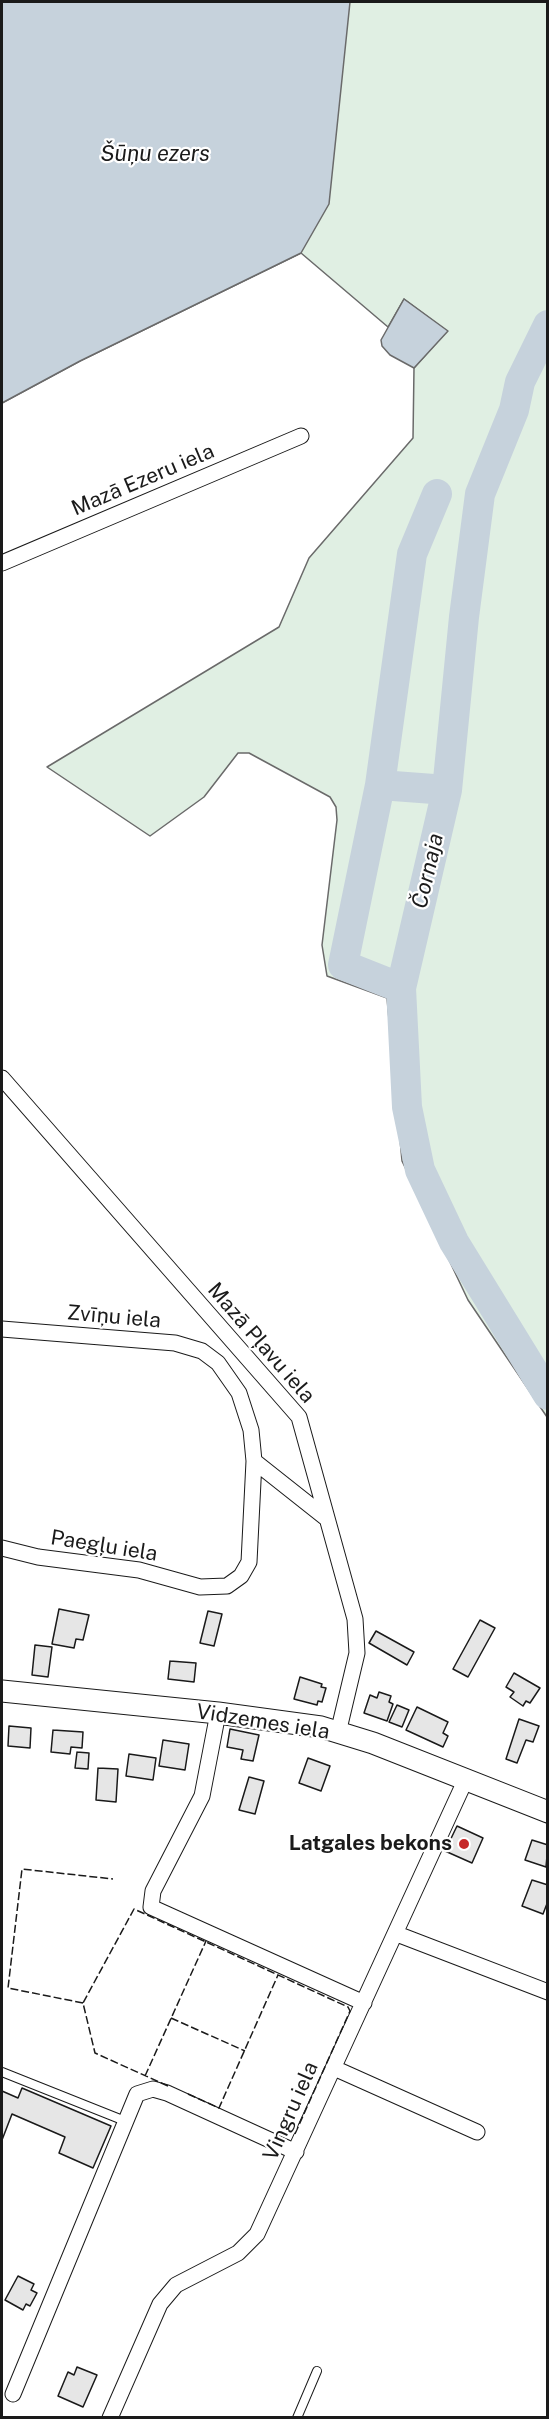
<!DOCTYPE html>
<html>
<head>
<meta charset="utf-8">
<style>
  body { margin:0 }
  #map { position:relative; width:549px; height:2419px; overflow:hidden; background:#fff; font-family:"Public Sans",sans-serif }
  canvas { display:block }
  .frame { position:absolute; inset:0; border:3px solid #1a1a1a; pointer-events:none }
</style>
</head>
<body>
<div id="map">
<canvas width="549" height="2419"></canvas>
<div class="frame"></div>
</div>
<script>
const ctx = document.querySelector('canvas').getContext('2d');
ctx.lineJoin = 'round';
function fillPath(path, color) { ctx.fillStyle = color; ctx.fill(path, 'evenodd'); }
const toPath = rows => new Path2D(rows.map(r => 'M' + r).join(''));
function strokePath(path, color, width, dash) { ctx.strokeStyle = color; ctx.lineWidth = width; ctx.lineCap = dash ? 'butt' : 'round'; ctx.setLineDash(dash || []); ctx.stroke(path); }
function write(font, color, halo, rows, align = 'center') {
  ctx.font = font + ' "Public Sans",sans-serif'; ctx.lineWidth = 4.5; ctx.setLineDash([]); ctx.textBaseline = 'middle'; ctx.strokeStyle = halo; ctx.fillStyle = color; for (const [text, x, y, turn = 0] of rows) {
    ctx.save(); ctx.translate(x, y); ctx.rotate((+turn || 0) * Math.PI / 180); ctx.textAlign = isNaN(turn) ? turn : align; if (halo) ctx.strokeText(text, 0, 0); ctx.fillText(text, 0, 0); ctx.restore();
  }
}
const green = toPath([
  [314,2,547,2,547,1417,468,1300,402,1161,387,998,327,976,322,945,337,820,336,807,330,797,249,753,238,753,204,797,150,836,47,767,279,627,309,558,413,438,414,368,447,331,404,299,388,327,301,253,80,361,2,403,2,356,314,2]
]);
const water = toPath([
  [2,2,350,2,329,204,301,253,80,361,2,403,2,2],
  [404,299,448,331,414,368,390,355,382,346,381,340,404,299]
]);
const river = toPath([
  [548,325,520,382,514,410,480,494,464,617,447,790,401,988,407,1107,420,1170,454,1242,548,1395],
  [380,785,447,790],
  [401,988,343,965,380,785,412,554,437,494]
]);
const building = toPath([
  [59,1609,89,1615,83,1640,76,1639,74,1648,52,1644,59,1609],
  [208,1611,222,1614,214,1646,200,1643,208,1611],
  [480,1620,495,1628,468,1677,453,1669,480,1620],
  [376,1631,414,1652,407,1665,369,1643,376,1631],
  [35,1645,52,1647,48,1677,32,1675,35,1645],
  [170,1661,196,1663,194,1682,168,1679,170,1661],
  [514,1673,540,1688,530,1703,526,1701,523,1706,510,1697,514,1692,506,1687,514,1673],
  [300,1677,322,1684,321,1687,326,1688,322,1702,318,1701,317,1705,294,1699,300,1677],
  [379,1692,391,1696,389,1702,393,1704,387,1721,364,1713,370,1695,377,1698,379,1692],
  [397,1705,409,1710,402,1727,389,1722,397,1705],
  [417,1707,448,1722,443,1733,448,1736,443,1747,406,1730,417,1707],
  [519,1719,539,1726,533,1742,526,1740,517,1763,506,1759,519,1719],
  [9,1726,31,1728,30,1748,8,1746,9,1726],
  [230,1729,259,1735,253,1761,241,1759,243,1750,227,1747,230,1729],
  [53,1730,83,1732,82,1748,71,1747,70,1754,51,1752,53,1730],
  [163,1740,189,1744,185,1770,159,1766,163,1740],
  [77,1752,89,1753,88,1769,75,1768,77,1752],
  [129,1754,156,1758,153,1780,126,1776,129,1754],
  [308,1758,330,1766,321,1791,299,1783,308,1758],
  [98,1768,118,1769,116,1802,96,1800,98,1768],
  [249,1777,264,1781,255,1814,239,1810,249,1777],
  [457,1826,483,1838,472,1863,445,1851,457,1826],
  [532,1840,548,1845,546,1867,525,1860,532,1840],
  [532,1880,548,1885,548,1901,543,1914,522,1906,532,1880],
  [22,2088,111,2126,93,2168,59,2153,65,2137,12,2114,2,2140,2,2091,18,2098,22,2088],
  [18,2276,34,2284,31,2290,37,2293,30,2306,26,2304,23,2310,5,2300,18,2276],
  [77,2367,97,2375,83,2407,58,2396,68,2372,74,2375,77,2367]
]);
const lane = toPath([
  [2,2072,125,2121],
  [297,2418,317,2371]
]);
const street = toPath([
  [2,563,301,436],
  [2,1078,299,1417,355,1619,357,1653,338,1733],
  [2,1329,175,1343,202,1351,218,1363,239,1393,251,1430,254,1461,326,1518],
  [2,1548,38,1557,139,1570,200,1587,227,1586,241,1576,249,1562,254,1461],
  [218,1713,202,1796,153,1891,151,1907,364,2003],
  [397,1934,548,1992],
  [334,2068,477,2132],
  [13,2394,137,2094,153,2089,167,2093,296,2152],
  [110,2418,160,2304,176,2285,238,2253,257,2234,465,1781]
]);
const secondary = toPath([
  [2,1691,218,1713,321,1727,373,1743,548,1812]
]);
const fence = toPath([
  [83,2003,8,1988,22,1869,113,1879],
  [171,2018,245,2051],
  [145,2076,206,1941],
  [168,2086,95,2053,83,2003,134,1909,348,2007,350,2011,294,2136],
  [188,2094,219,2108,278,1975]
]);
const markers = [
  [464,1844,6,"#c62828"]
];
const streetNames = [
  ["Mazā Ezeru iela",143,480,-23],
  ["Zvīņu iela",114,1317,5],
  ["Mazā Pļavu iela",261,1343,49],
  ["Paegļu iela",104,1546,9],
  ["Vidzemes iela",263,1722,9],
  ["Vingru iela",291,2111,-66]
];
const poiNames = [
  ["Latgales bekons",452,1844]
];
const waterNames = [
  ["Šūņu ezers",155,154],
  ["Čornaja",428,871,-77]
];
fillPath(green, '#e0efe3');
strokePath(green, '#6a6a6a', 1.5);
fillPath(water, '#c6d2dc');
strokePath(water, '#6a6a6a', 1.5);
strokePath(river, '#c6d2dc', 30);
fillPath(building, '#e6e6e6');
strokePath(building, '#1a1a1a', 1.5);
strokePath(lane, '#1a1a1a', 10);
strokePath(street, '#1a1a1a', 17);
strokePath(secondary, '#1a1a1a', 23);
strokePath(lane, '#fff', 8);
strokePath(street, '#fff', 15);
strokePath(secondary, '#fff', 21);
strokePath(fence, '#1a1a1a', 1.5, [8, 3]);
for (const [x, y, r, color] of markers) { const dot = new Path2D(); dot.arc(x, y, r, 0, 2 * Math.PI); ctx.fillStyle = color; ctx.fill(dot); strokePath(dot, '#fff', 2); }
write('21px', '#1a1a1a', '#fff', streetNames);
write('bold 21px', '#1a1a1a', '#fff', poiNames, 'right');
write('italic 22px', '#1a1a1a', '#fff', waterNames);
</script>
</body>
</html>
